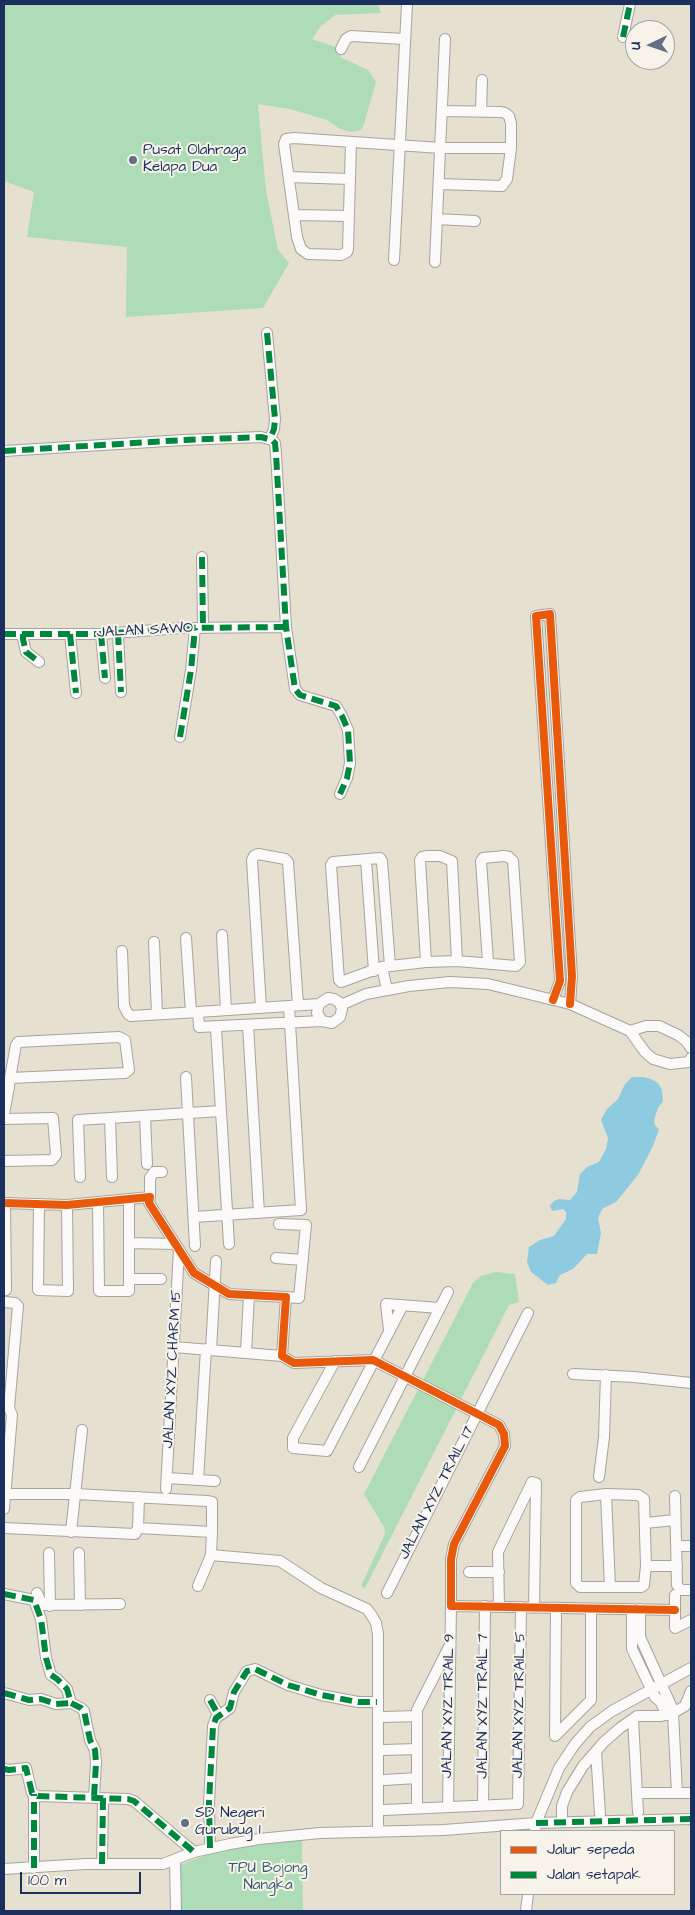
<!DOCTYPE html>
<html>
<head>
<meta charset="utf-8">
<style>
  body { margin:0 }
  #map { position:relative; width:695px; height:1915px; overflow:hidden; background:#e6e0d0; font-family:"Architects Daughter",sans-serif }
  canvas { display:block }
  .frame { position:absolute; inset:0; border:5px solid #1b2f5e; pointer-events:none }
  .legend { position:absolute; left:500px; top:1830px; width:175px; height:65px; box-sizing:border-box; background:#f7f3e8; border:1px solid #9fa5b1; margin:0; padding:6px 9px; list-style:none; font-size:15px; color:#1b2f5e }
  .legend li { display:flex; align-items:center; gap:10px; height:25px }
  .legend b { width:25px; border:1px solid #9fa5b1 }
  .north { position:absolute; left:625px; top:20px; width:50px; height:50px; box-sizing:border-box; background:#f7f3e8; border:1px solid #9fa5b1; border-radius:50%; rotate:267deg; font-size:14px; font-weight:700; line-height:20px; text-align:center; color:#1b2f5e }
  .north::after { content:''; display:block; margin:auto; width:18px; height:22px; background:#626d86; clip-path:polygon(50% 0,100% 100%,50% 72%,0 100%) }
  .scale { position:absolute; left:20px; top:1872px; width:121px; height:22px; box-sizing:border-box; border:2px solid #1b2f5e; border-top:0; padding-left:6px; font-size:15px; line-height:18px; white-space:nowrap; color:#1b2f5e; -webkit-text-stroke:4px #f7f3e8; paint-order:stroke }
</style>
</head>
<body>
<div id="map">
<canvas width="695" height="1915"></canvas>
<div class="frame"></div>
<ul class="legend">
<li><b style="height:6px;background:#e8590c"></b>Jalur sepeda</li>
<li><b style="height:6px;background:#00873e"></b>Jalan setapak</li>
</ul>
<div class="north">U</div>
<div class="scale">100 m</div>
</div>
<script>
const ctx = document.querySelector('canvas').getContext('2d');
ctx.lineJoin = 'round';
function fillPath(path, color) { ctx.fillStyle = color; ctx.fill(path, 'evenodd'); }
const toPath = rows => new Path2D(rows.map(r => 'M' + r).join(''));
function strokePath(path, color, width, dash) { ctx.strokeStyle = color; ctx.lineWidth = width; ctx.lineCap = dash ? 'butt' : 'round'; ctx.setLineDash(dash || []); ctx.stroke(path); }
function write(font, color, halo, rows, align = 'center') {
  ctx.font = font + ' "Architects Daughter",sans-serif'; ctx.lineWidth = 4; ctx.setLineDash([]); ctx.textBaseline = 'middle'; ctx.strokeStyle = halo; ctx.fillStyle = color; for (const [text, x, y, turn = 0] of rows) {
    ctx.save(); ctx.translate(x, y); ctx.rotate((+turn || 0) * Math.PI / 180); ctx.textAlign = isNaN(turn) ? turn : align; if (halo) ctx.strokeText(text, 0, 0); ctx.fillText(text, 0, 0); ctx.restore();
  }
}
const green = toPath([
  [4,4,378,4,381,13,335,15,320,27,312,39,342,49,340,57,368,70,376,82,364,124,361,130,352,132,340,129,327,120,290,109,258,104,266,191,278,250,289,263,263,308,126,317,127,247,27,237,34,192,4,181],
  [496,1272,515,1274,519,1302,509,1305,365,1588,361,1586,385,1534,384,1527,364,1494,473,1283,481,1276],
  [302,1840,303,1911,171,1911,171,1869,218,1850]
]);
const water = toPath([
  [632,1077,643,1077,651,1079,658,1083,662,1090,663,1101,658,1108,654,1120,655,1125,659,1130,652,1148,638,1175,616,1202,602,1209,598,1218,601,1233,597,1254,587,1254,573,1269,560,1275,556,1283,548,1285,531,1272,527,1262,529,1247,540,1240,554,1236,566,1219,566,1212,563,1209,552,1211,550,1206,554,1201,559,1199,570,1200,577,1192,580,1174,587,1167,599,1162,606,1149,608,1138,601,1120,607,1109,618,1099,625,1084]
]);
const minor = toPath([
  [623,37,630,4],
  [341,49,346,39,351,36,404,39],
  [481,111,482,80],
  [351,142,348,249,347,252,341,255,308,254,301,249,297,237,284,144,286,139,294,138,441,148,511,148,511,123,509,116,505,113,501,112,443,111],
  [289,177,350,179],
  [439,184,502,186,507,179,511,148],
  [294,215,349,216],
  [437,219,475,221],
  [394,260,407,4],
  [435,262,445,39],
  [267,333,275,419,274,429,270,439],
  [4,451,184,440,261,437,272,440,275,443,276,454,286,627,295,689,300,695,336,706,342,716,348,730,350,763,347,778,340,794],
  [202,557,203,628],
  [118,633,121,692],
  [4,634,101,634,181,628,286,627],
  [23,634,23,639,26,652,39,662],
  [70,634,76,693],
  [101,634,105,678],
  [180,737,191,670,195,628],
  [366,860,374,971],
  [222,935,226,1010],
  [186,938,191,1012],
  [154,942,157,1014],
  [122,951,124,1006,128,1014,131,1016,198,1012],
  [426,962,420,860,422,857,426,856,440,856,452,861,457,961],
  [390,966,382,861,380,858,333,862,331,865,339,980,341,982,382,967,426,962,457,961,516,966,520,962,513,861,509,857,504,856,483,858,481,861,488,962],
  [382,967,387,990],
  [553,1000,560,981,536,616,550,614,572,976,570,1004],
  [319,1004,317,1013,322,1021,332,1023,340,1017,342,1009,340,1003,334,999,328,998,319,1004,198,1012,199,1027,322,1021],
  [341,1005,366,994,409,986,450,982,488,984,570,1004,630,1031,645,1052,653,1059,670,1064,689,1062,691,1058],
  [261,1008,252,860,254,856,258,854,285,859,288,862,298,1005],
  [248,1025,259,1213],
  [216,1028,229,1244],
  [630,1031,646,1026,659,1026,678,1035,686,1041,691,1048],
  [186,1077,195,1246],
  [4,1114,9,1087,10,1078,16,1045,18,1042,119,1037,125,1040,129,1070,125,1073,10,1078],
  [145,1116,147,1164],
  [110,1118,112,1177],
  [4,1119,53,1118,56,1155,52,1160,4,1161],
  [80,1177,78,1120,221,1111],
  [150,1197,150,1178,154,1172,162,1172],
  [98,1202,99,1291,129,1291,129,1199],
  [4,1203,67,1205,150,1197,149,1203,194,1273,229,1294,286,1297,282,1356,294,1363,373,1360,499,1425,504,1434,505,1446,454,1544,451,1559,451,1606,675,1610],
  [39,1204,38,1290,68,1291,67,1205],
  [194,1217,301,1210,289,1006],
  [279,1224,306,1225,299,1298,286,1297],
  [129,1243,175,1244],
  [276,1258,303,1260],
  [129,1279,161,1279],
  [4,1290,6,1290,5,1203],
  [4,1302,15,1303,18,1306,9,1408,12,1415,4,1509],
  [389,1330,386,1304,440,1308],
  [174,1347,282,1356],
  [211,1350,216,1261],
  [246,1352,249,1295],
  [335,1361,293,1438,293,1448,327,1451,403,1305],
  [573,1374,634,1377,691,1383],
  [359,1467,448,1292],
  [599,1477,604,1437,606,1375],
  [167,1478,215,1481],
  [198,1480,206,1349],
  [166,1489,179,1249],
  [4,1494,76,1494,207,1501,212,1502,212,1532,138,1528],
  [606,1494,638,1495,644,1499,646,1566,644,1585,641,1587,610,1587,606,1494],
  [606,1494,580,1497,576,1500,576,1583,580,1587,610,1587],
  [675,1496,677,1585,681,1590,691,1590],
  [645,1523,675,1520],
  [4,1528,135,1534,138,1528,139,1497],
  [71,1532,82,1430],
  [677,1546,691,1546],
  [49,1553,50,1606],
  [79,1553,80,1605],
  [211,1555,280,1561,321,1588,367,1609,372,1616,376,1623,378,1634,378,1832],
  [646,1566,677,1566],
  [469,1572,499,1572],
  [198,1586,211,1555,212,1532],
  [37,1593,42,1605,120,1604],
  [387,1593,528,1313],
  [4,1594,34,1600,41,1619,46,1658,51,1675,57,1679,67,1689,71,1703,81,1708,84,1711,90,1740,95,1750,96,1763,94,1797],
  [675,1595,675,1628,691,1620],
  [499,1607,498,1552,532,1482,536,1483,534,1607],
  [632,1609,632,1649,655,1697,660,1701,667,1715],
  [640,1609,640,1637,674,1712],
  [4,1693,29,1700,41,1699,56,1704,71,1703],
  [210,1700,219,1716],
  [673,1713,677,1793],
  [384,1717,417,1716],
  [633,1719,638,1812],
  [555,1736,591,1700,591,1609],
  [555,1736,556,1608],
  [383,1750,417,1749],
  [596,1751,600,1814],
  [4,1769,9,1770,26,1768,32,1793,38,1796,128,1799,134,1801,194,1852],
  [384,1780,417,1778],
  [637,1793,691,1793],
  [483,1805,485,1606],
  [448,1807,451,1606],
  [417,1808,417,1710,449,1647],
  [384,1810,518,1804,521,1607],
  [562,1816,562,1806,567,1792,583,1766,604,1742,620,1728,637,1716,661,1716,673,1713,685,1706,691,1691],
  [535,1831,536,1823,559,1768,575,1744,590,1727,612,1711,691,1668],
  [210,1848,209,1803,213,1726,216,1718,230,1708,234,1692,247,1671,255,1669,288,1685,321,1695,358,1702,377,1702],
  [175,1861,176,1911],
  [102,1864,103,1798],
  [34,1868,34,1794],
  [4,1869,86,1864,163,1864,194,1852,230,1844,259,1839,320,1833,444,1830,536,1823,691,1819],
  [526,1911,528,1894]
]);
const quiet = toPath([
  [623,37,630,4],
  [267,333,275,419,274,429,270,439],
  [4,451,184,440,261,437,272,440,275,443,276,454,286,627,295,689,300,695,336,706,342,716,348,730,350,763,347,778,340,794],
  [202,557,203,628],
  [118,633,121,692],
  [4,634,101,634,181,628,286,627],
  [23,634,23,639,26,652,39,662],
  [70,634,76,693],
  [101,634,105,678],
  [180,737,191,670,195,628],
  [4,1594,34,1600,41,1619,46,1658,51,1675,57,1679,67,1689,71,1703,81,1708,84,1711,90,1740,95,1750,96,1763,94,1797],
  [4,1693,29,1700,41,1699,56,1704,71,1703],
  [210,1700,219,1716],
  [4,1769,9,1770,26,1768,32,1793,38,1796,128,1799,134,1801,194,1852],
  [536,1823,691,1819],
  [210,1848,209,1803,213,1726,216,1718,230,1708,234,1692,247,1671,255,1669,288,1685,321,1695,358,1702,377,1702],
  [102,1864,103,1798],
  [34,1868,34,1794]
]);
const cycleway = toPath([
  [553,1000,560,981,536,616,550,614,572,976,570,1004],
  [4,1203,67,1205,150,1197,149,1203,194,1273,229,1294,286,1297,282,1356,294,1363,373,1360,499,1425,504,1434,505,1446,454,1544,451,1559,451,1606,675,1610]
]);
const markers = [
  [133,160,5,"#626d86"],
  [185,1823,5,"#626d86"]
];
const poiNames = [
  ["Pusat Olahraga",143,151],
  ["Kelapa Dua",143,168],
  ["SD Negeri",195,1814],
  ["Gurubug 1",195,1831]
];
const streetNames = [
  ["JALAN SAWO",145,631,-3],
  ["JALAN XYZ CHARM 15",173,1369,-87],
  ["JALAN XYZ TRAIL 17",437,1493,-63],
  ["JALAN XYZ TRAIL 5",520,1705,-89],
  ["JALAN XYZ TRAIL 9",449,1706,-89],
  ["JALAN XYZ TRAIL 7",484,1706,-90]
];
const parkNames = [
  ["TPU Bojong",268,1869],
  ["Nangka",268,1886]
];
fillPath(green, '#addcb6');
fillPath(water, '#8ecbe0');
strokePath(minor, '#a5a4a0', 12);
strokePath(minor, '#fbfaf8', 10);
strokePath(quiet, '#00873e', 6, [12, 6]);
strokePath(cycleway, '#e8590c', 8);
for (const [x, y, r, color] of markers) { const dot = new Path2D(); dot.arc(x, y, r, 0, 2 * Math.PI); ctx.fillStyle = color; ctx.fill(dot); strokePath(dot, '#f7f3e8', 2); }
write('15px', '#1b2f5e', '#f7f3e8', poiNames, 'left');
write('15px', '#1b2f5e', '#f7f3e8', streetNames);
write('15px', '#345a6e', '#f7f3e8', parkNames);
</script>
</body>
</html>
